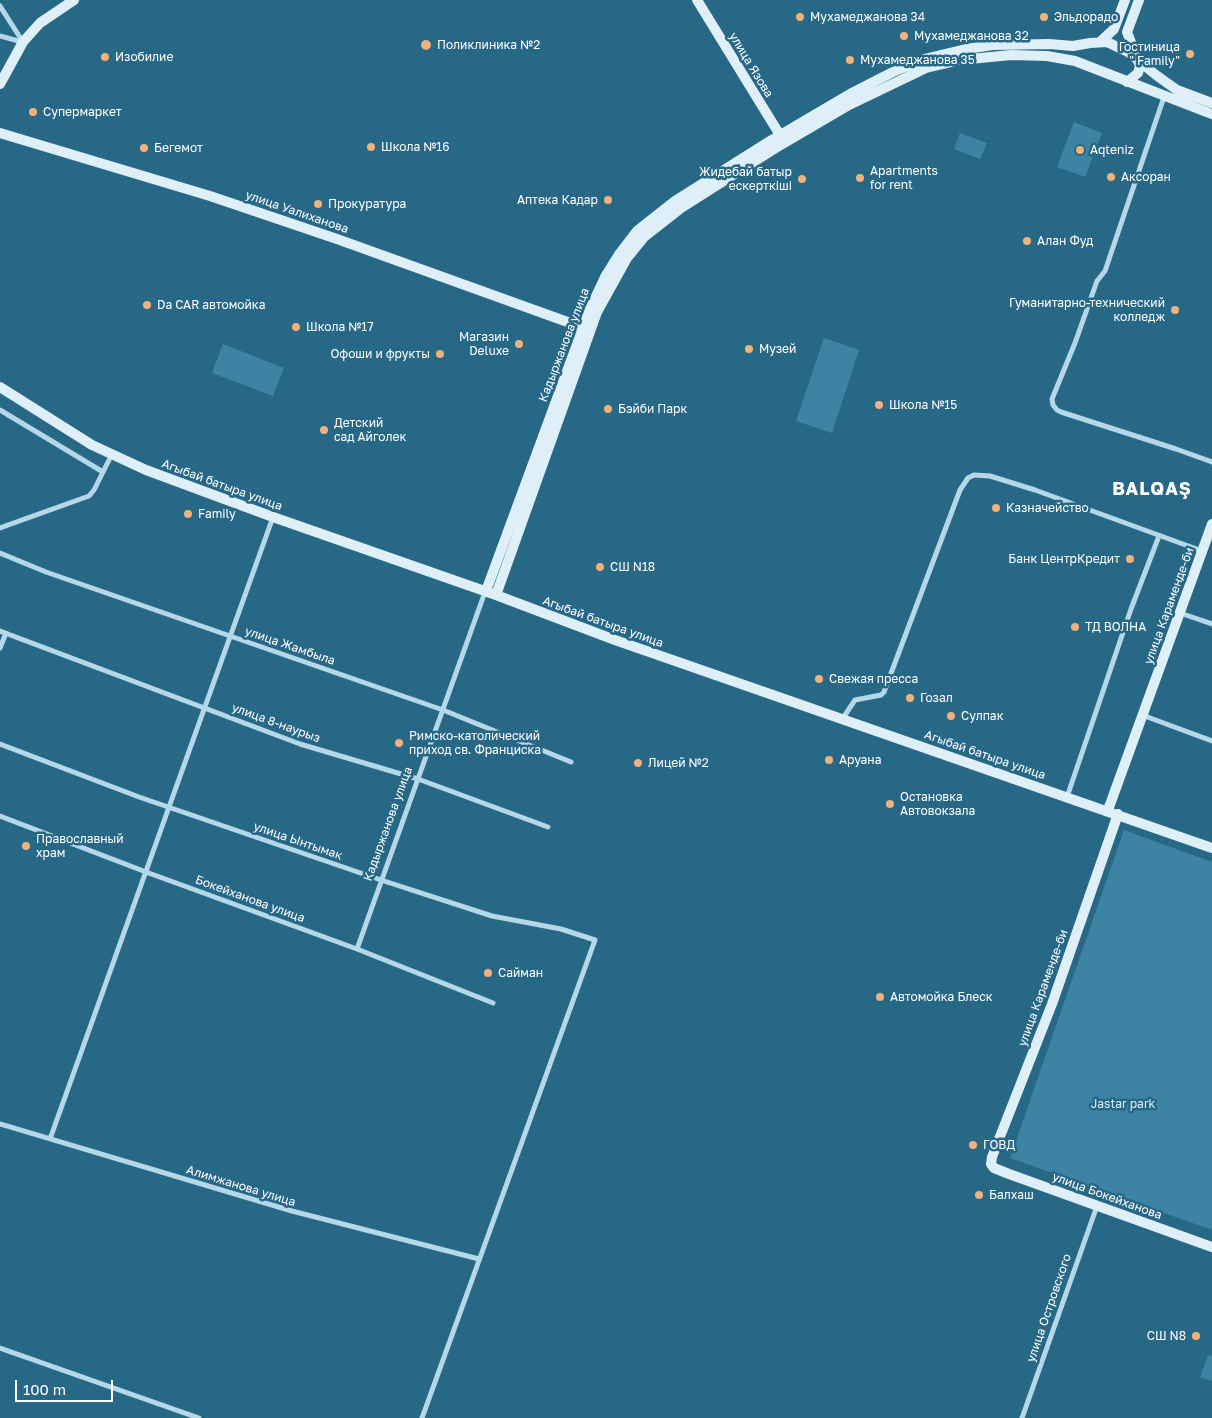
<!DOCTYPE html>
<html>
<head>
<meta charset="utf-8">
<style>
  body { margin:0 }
  #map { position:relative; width:1212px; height:1418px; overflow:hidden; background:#286887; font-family:"Golos Text",sans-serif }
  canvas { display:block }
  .scale { position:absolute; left:15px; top:1380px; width:98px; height:22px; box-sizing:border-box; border:2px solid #fff; border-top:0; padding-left:6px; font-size:15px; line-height:18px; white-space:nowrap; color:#fff; -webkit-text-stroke:4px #286887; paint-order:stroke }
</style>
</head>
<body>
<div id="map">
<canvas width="1212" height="1418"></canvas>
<div class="scale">100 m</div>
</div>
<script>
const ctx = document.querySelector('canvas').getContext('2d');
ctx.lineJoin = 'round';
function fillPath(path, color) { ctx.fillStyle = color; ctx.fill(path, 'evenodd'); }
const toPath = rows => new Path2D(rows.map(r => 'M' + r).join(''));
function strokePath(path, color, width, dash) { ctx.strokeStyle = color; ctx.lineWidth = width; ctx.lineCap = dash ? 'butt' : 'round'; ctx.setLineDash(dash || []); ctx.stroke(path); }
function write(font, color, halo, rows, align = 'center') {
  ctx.font = font + ' "Golos Text",sans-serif'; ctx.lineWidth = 5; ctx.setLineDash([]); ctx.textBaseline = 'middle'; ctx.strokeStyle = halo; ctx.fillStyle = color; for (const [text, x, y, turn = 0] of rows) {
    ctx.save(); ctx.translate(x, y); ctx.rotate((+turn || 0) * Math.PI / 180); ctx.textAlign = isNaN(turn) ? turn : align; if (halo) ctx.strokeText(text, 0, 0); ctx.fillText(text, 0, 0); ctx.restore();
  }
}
const green = toPath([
  [1074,122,1102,133,1085,177,1057,167],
  [960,133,987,143,980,159,954,149],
  [824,338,859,350,832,433,796,421],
  [223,344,284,368,273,396,212,373],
  [1124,830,1212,862,1212,1230,1010,1158],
  [1208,1355,1212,1356,1212,1381,1200,1377]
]);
const street = toPath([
  [0,6,23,42],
  [0,36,22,42],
  [1165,94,1105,271,1097,281,1075,343,1052,399,1053,405,1057,410,1061,412,1176,449,1212,462],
  [0,410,103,472],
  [0,528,89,496,94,490,112,454],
  [0,553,46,572,443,710,571,762],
  [1180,613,1212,624],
  [0,631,300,744,418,779,548,827],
  [0,648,6,633],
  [1142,715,1212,741],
  [843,718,855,700,881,695,884,692,960,490,968,478,974,475,990,476,1035,490,1202,551],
  [0,744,139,797,381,880,492,916,561,929,595,940,422,1418],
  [1067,797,1131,609,1159,536],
  [0,816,146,872,357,949,493,1003],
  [357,949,485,592],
  [0,1124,292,1211,479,1259],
  [50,1139,273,517],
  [0,1348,199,1418],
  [1022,1418,1097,1206]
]);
const secondary = toPath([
  [697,0,783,140],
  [1100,42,1114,29,1125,0],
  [1127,82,1138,73,1140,66,1127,32,1139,0],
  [0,84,23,42,40,23,74,0],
  [0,133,210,196,337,239,587,329],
  [0,387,92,445,146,470,273,517,496,595,615,640,1212,848],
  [486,591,590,309,605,277,620,253,637,231,675,201,770,141,850,94,893,72,924,59,966,49,993,45,1049,44,1073,46,1090,43,1107,42,1128,52,1156,75,1177,90,1212,103],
  [496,595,597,312,627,258,644,237,681,208,774,149,849,105,926,68,960,60,1011,55,1047,56,1075,61,1212,114],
  [1108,810,1212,524],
  [1118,814,1052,1004,992,1157,991,1164,994,1168,1009,1174,1212,1247]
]);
const markers = [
  [800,17,5,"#f0b27a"],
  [1044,17,5,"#f0b27a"],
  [904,36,5,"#f0b27a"],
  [426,45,6,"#f0b27a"],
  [1190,54,5,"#f0b27a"],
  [105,57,5,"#f0b27a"],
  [850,60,5,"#f0b27a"],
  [33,112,5,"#f0b27a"],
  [371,147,5,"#f0b27a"],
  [144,148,5,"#f0b27a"],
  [1080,150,5,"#f0b27a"],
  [1111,177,5,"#f0b27a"],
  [860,178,5,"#f0b27a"],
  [802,179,5,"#f0b27a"],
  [608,200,5,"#f0b27a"],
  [318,204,5,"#f0b27a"],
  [1027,241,5,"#f0b27a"],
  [147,305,5,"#f0b27a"],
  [1175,310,5,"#f0b27a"],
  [296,327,5,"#f0b27a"],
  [519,344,5,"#f0b27a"],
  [749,349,5,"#f0b27a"],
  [440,354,5,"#f0b27a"],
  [879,405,5,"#f0b27a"],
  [608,409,5,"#f0b27a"],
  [324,430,5,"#f0b27a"],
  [996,508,5,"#f0b27a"],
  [188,514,5,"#f0b27a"],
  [1130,559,5,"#f0b27a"],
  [600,567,5,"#f0b27a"],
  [1075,627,5,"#f0b27a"],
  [819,679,5,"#f0b27a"],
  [910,698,5,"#f0b27a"],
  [951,716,5,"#f0b27a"],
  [399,743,5,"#f0b27a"],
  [829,760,5,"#f0b27a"],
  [638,763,5,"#f0b27a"],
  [890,804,5,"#f0b27a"],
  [26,846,5,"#f0b27a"],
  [488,973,5,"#f0b27a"],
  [880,997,5,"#f0b27a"],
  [973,1145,5,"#f0b27a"],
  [979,1195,5,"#f0b27a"],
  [1196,1336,5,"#f0b27a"]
];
const poiNames = [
  ["Мухамеджанова 34",810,17],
  ["Эльдорадо",1054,17],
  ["Мухамеджанова 32",914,36],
  ["Поликлиника №2",437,45],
  ["Гостиница",1180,47,"right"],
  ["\" Family\"",1180,61,"right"],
  ["Изобилие",115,57],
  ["Мухамеджанова 35",860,60],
  ["Супермаркет",43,112],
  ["Школа №16",381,147],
  ["Бегемот",154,148],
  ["Aqteniz",1090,150],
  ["Apartments",870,171],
  ["for rent",870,185],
  ["Жидебай батыр",792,172,"right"],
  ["ескерткіші",792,186,"right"],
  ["Аксоран",1121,177],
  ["Аптека Кадар",598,200,"right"],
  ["Прокуратура",328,204],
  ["Алан Фуд",1037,241],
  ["Гуманитарно-технический",1165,303,"right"],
  ["колледж",1165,317,"right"],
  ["Da CAR автомойка",157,305],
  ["Школа №17",306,327],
  ["Магазин",509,337,"right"],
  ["Deluxe",509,351,"right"],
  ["Музей",759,349],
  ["Офоши и фрукты",430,354,"right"],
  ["Школа №15",889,405],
  ["Бэйби Парк",618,409],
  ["Детский",334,423],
  ["сад Айголек",334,437],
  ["Казначейство",1006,508],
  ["Family",198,514],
  ["Банк ЦентрКредит",1120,559,"right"],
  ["СШ N18",610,567],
  ["ТД ВОЛНА",1085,627],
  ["Свежая пресса",829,679],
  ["Гозал",920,698],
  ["Сулпак",961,716],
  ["Римско-католический",409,736],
  ["приход св. Франциска",409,750],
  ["Аруана",839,760],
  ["Лицей №2",648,763],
  ["Остановка",900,797],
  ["Автовокзала",900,811],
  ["Православный",36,839],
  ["храм",36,853],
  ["Сайман",498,973],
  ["Автомойка Блеск",890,997],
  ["ГОВД",983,1145],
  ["Балхаш",989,1195],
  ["СШ N8",1186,1336,"right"]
];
const streetNames = [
  ["улица Язова",751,65,59],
  ["улица Уалиханова",297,212,19],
  ["Кадыржанова улица",564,345,-69],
  ["Агыбай батыра улица",222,485,20],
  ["улица Караменде-би",1169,606,-70],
  ["Агыбай батыра улица",603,622,20],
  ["улица Жамбыла",290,646,19],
  ["улица 8-наурыз",276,723,20],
  ["Агыбай батыра улица",985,755,19],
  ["Кадыржанова улица",388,824,-70],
  ["улица Ынтымак",298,841,19],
  ["Бокейханова улица",250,899,20],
  ["улица Караменде-би",1043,988,-70],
  ["Алимжанова улица",241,1186,17],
  ["улица Бокейханова",1107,1196,20],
  ["улица Островского",1049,1308,-71]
];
const parkNames = [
  ["Jastar park",1123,1104]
];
const districtNames = [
  ["BALQAŞ",1152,489]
];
fillPath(green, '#3d83a3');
strokePath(street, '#b4d8e8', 5);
strokePath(secondary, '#deeff7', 10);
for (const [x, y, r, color] of markers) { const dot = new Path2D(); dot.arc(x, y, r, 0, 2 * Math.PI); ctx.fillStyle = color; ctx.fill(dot); strokePath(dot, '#286887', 2); }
write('12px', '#fff', '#286887', poiNames, 'left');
write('12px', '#fff', '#286887', streetNames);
write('12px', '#d7edf6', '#286887', parkNames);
ctx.letterSpacing = '1px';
write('bold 18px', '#fff', '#286887', districtNames);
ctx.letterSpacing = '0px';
</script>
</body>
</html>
